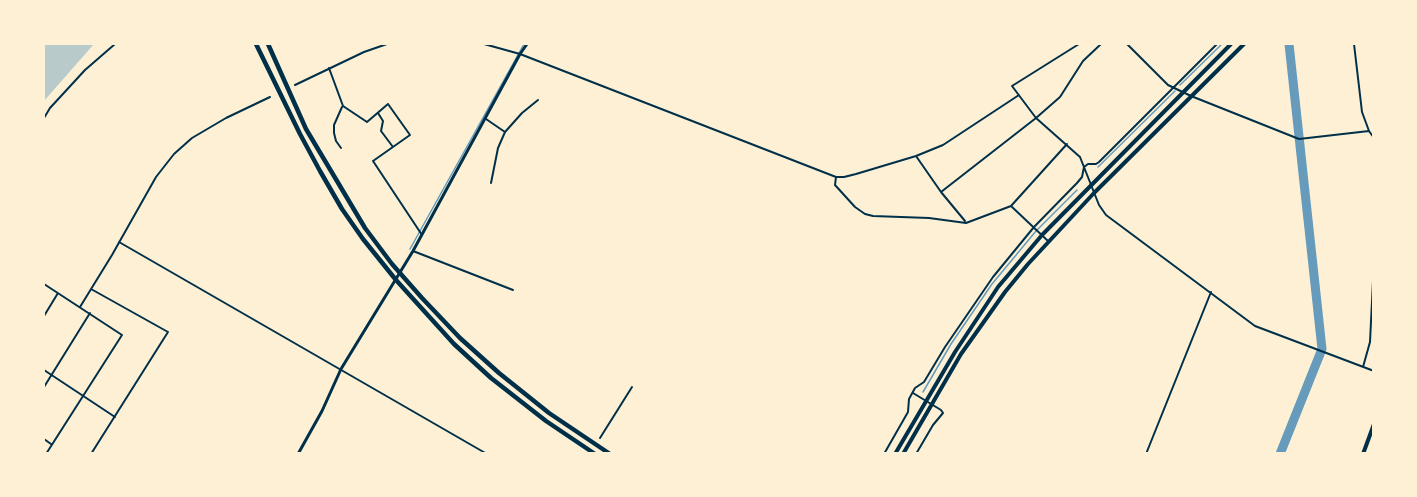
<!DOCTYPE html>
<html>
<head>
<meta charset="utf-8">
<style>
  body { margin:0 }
  #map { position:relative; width:1417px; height:497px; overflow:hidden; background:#fdf0d5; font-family:"Times New Roman",serif }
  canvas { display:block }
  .frame { position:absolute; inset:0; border:45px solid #fdf0d5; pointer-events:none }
</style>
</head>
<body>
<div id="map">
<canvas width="1417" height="497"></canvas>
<div class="frame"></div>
</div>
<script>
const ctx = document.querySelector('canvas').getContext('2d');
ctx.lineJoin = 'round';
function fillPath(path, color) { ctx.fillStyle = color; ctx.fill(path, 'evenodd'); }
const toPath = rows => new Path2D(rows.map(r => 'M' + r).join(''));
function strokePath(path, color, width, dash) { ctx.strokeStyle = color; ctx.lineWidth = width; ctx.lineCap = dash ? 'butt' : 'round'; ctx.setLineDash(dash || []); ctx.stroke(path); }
const green = toPath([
  [44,44,94,44,44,101]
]);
const stream = toPath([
  [1180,85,1222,44],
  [1098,167,1175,91],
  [410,249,524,44],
  [923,392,951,344,992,284,1036,231,1077,190]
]);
const river = toPath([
  [1280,454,1322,349,1289,44]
]);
const minor = toPath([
  [484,44,520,54,836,177,844,177,856,174,916,156,943,145,1019,95],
  [1079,44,1012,86,1036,118,1080,157,1099,205,1106,215,1255,326,1374,371],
  [1127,44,1168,85,1191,96,1299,139,1369,131],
  [1354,44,1362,112,1369,131,1374,138],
  [329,68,343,106,367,122,388,104,410,135,373,161,422,235],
  [295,85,364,52,387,44],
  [378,113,383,121,381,131,393,147],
  [44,118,50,108,85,70,115,44],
  [486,119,505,132,498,148,491,183],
  [505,132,522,113,538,100],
  [341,148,336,141,334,133,334,125,342,107],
  [916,156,941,192,965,221],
  [836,177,835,185,855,207,865,214,873,216,929,218,966,223,1011,206,1048,241],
  [941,192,1036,118,1060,97,1083,61,1101,44],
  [1011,206,1067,144],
  [119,242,487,454],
  [413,251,513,290],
  [44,284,122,335,46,454],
  [80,307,112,255,156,177,174,154,192,138,226,118,270,97],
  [44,316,58,293],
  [1363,367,1370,342,1374,260],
  [44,370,115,417],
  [44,387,90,313],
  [913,393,941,410,943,413,933,425,916,454],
  [600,438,632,387],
  [44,439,51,444],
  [91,454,168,332,91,289],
  [884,454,908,412,909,399,915,388,924,382,945,347,993,277,1034,227,1077,183,1082,177,1084,167,1088,164,1096,164,1099,162,1217,44],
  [1146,454,1211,292]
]);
const tertiary = toPath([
  [298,454,322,411,341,369,413,251,520,54,527,44]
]);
const primary = toPath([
  [895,454,955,352,998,287,1042,235,1231,44],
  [903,454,961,354,1005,292,1028,264,1094,193,1244,44],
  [1363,454,1374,424]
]);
const trunk = toPath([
  [256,44,300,134,320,171,342,209,363,239,396,280,454,344,491,378,546,421,595,454],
  [268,44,306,129,365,228,392,264,422,298,460,338,499,373,549,413,610,454]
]);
fillPath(green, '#b9caca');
strokePath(stream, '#669bbc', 1.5);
strokePath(river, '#669bbc', 9);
strokePath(minor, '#003049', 2);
strokePath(tertiary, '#003049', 3);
strokePath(primary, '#003049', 4);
strokePath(trunk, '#003049', 4.5);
</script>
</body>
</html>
